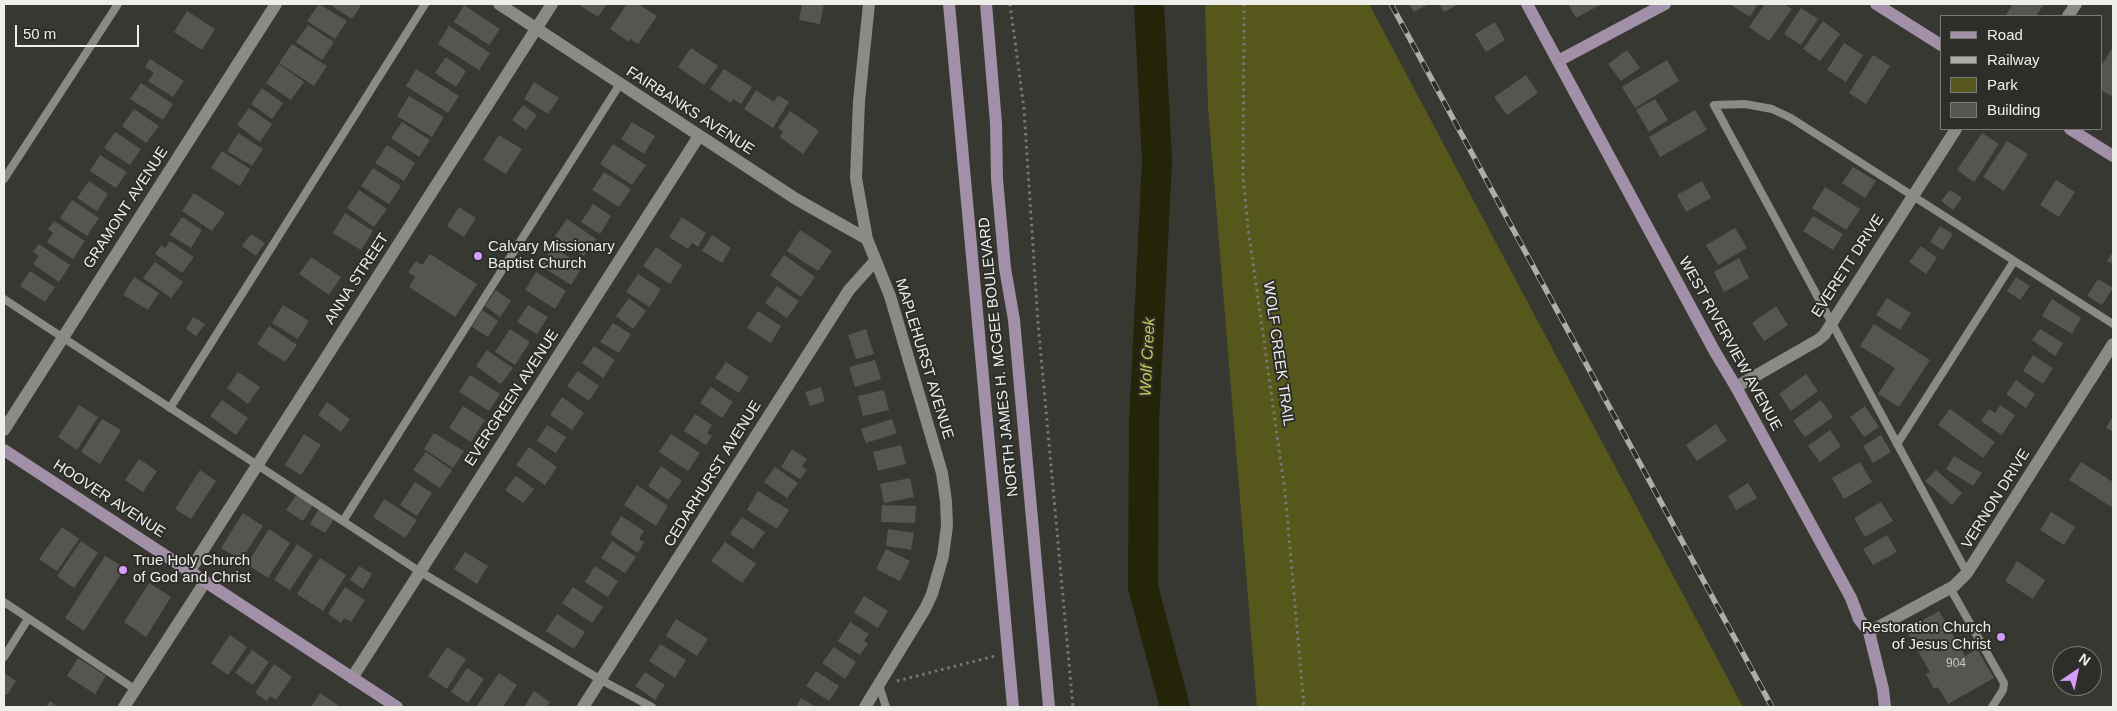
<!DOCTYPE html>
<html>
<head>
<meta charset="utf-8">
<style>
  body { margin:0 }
  #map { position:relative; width:2117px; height:711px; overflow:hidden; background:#383833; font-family:Helvetica,sans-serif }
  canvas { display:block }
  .frame { position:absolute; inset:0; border:5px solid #eeeeeb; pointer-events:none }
  .legend { position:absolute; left:1940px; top:15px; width:162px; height:115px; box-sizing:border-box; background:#2d2e29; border:1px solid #7a7b77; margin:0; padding:6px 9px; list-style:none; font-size:15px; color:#eeeeeb }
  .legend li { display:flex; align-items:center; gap:10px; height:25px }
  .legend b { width:25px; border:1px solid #7a7b77 }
  .north { position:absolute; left:2052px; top:646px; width:50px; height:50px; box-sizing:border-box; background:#2d2e29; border:1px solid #7a7b77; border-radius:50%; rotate:34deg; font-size:14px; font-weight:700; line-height:20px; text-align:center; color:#eeeeeb }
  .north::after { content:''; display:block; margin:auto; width:18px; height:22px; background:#d79bf9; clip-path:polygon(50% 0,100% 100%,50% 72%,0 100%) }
  .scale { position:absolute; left:15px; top:25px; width:124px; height:22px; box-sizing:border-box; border:2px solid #eeeeeb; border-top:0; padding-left:6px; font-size:15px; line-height:18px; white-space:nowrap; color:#eeeeeb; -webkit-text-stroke:4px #2d2e29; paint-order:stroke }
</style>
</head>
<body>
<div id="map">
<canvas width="2117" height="711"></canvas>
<div class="frame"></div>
<ul class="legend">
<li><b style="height:6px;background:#a190a8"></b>Road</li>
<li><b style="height:6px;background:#adada9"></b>Railway</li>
<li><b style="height:14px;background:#56571a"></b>Park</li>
<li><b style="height:14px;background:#555551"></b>Building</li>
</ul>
<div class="north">N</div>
<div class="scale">50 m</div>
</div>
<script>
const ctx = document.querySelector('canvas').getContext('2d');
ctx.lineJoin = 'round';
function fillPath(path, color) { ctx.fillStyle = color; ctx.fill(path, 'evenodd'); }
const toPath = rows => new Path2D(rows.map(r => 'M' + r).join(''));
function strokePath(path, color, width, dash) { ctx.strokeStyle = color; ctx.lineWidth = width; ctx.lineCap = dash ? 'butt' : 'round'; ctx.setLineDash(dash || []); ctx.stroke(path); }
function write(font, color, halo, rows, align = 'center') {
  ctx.font = font + ' Helvetica,sans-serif'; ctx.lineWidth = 4; ctx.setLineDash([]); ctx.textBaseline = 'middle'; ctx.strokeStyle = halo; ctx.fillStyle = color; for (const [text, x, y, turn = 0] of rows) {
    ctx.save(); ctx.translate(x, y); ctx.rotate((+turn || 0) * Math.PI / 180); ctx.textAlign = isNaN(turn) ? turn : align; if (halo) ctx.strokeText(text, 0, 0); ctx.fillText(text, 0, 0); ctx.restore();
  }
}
const green = toPath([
  [1205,4,1369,4,1743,707,1257,707,1208,107]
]);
const river = toPath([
  [1149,4,1157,161,1144,422,1143,587,1175,707]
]);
const building = toPath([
  [319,4,347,21,335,39,307,21],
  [329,4,362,4,352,19],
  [582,4,607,4,598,17,581,6],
  [627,4,638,4,657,16,638,44,630,39,629,42,610,29],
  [802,4,824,4,820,24,799,20],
  [1409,4,1426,4,1427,5,1414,12],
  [1439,4,1459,4,1444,12],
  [1568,4,1602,4,1576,18],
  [1729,4,1758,4,1750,17],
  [1765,4,1784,4,1792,9,1769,41,1749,27],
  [2013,4,2044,4,2036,16,2005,16],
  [464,5,500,29,489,45,454,22],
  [1801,8,1818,19,1801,45,1784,34],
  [187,11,215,29,202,50,174,32],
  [1823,21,1840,34,1820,61,1803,49],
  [1495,22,1505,40,1486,52,1475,34],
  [308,25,334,42,322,60,296,42],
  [449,26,490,53,479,70,438,44],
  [1844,43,1863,55,1846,82,1827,70],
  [292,44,327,66,314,86,279,63],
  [2113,47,2113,92,2111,96,2101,90,2101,66],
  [691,48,718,66,704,85,678,67],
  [1627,50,1640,68,1621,81,1608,64],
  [1873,55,1890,66,1866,104,1849,93],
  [446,57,466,71,456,87,435,73],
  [150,59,184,81,173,97,148,81,154,73,145,67],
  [1667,60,1679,81,1635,108,1622,87],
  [279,64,304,82,291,100,266,83],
  [416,69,459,96,448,113,406,86],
  [724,69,752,87,741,104,733,99,731,103,710,89],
  [1526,75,1538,93,1507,115,1494,97],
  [534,82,559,98,548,114,524,99],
  [141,83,173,104,163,120,130,99],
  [262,88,283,103,272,119,251,104],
  [756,90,774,102,778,95,789,102,773,128,744,109],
  [409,96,444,117,432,137,397,116],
  [1655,99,1668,120,1649,132,1636,110],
  [523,105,537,115,526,130,512,120],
  [249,108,272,124,260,142,237,125],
  [134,109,159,126,146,143,122,126],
  [1695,110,1707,130,1660,157,1649,137],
  [790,111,819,131,803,154,780,137,783,132,778,128],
  [402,122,430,140,419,157,391,138],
  [632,122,655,136,644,154,621,139],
  [115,132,141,149,130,165,104,148],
  [238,133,263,149,252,166,227,151],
  [1982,133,1999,144,1974,182,1957,170],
  [499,135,522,149,506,174,483,160],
  [2007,141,2028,154,2004,191,1983,177],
  [613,144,646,165,632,185,600,164],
  [387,145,415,163,404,181,375,163],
  [222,151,250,169,240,186,211,168],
  [100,155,127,172,116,188,90,171],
  [1853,167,1876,181,1865,198,1842,183],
  [373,168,401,186,389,204,361,186],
  [604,172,631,189,619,207,592,190],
  [2056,180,2075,192,2059,217,2040,205],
  [89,181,108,194,97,211,77,198],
  [1702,181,1711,198,1686,212,1677,195],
  [1825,187,1860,209,1846,230,1812,208],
  [359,190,387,209,374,227,347,208],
  [1950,190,1962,198,1953,210,1941,201],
  [194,193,225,213,212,231,182,211],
  [72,200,99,218,87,236,60,218],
  [593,204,611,216,600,234,581,222],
  [459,207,476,218,464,237,447,226],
  [345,213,373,231,361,250,333,233],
  [1813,216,1843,234,1833,250,1803,231],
  [182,217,202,230,191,248,170,235],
  [682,217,706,233,698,247,692,243,688,249,669,237],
  [567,219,596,239,584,256,555,236],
  [54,221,85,241,73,259,47,242,53,233,48,229],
  [1940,226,1953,234,1943,250,1930,242],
  [1735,228,1747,248,1718,265,1706,245],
  [800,230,832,251,818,271,787,251],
  [251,234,265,243,256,256,242,246],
  [712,235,731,248,722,263,702,251],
  [170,241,194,257,182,273,155,254,161,245,165,248],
  [39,244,70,265,59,282,33,264,39,256,33,252],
  [1921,246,1937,258,1926,274,1909,262],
  [553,247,583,266,571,285,541,266],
  [656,247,682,265,670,284,643,266],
  [2113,251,2113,264,2107,261],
  [430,254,477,284,455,317,409,287,415,277,408,272,416,261,422,265],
  [784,255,815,277,801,297,770,275],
  [311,257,341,277,329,295,299,274],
  [1739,258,1749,278,1724,292,1714,272],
  [155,262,183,282,171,298,143,278],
  [30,271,55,287,45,302,20,286],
  [536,272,566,291,555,309,525,290],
  [638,274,661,289,650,307,626,292],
  [134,277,159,293,148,310,123,295],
  [2016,277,2030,286,2020,300,2007,291],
  [2098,279,2113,288,2102,305,2087,296],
  [777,286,799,301,787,318,765,303],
  [496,290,511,301,500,317,485,306],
  [629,298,646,311,633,329,616,316],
  [1887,298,1911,313,1900,330,1876,315],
  [2052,299,2081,318,2072,334,2042,316],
  [283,305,309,321,298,339,272,323],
  [528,305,548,317,537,334,517,322],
  [1776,306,1788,325,1764,341,1752,323],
  [482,310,498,321,488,337,472,327],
  [758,311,781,326,771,343,747,328],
  [193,317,205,324,196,336,186,329],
  [613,323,631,334,619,353,600,342],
  [1874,324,1930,360,1899,407,1878,394,1895,368,1860,346],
  [269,326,297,345,285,362,257,344],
  [510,329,530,342,515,365,495,352],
  [866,329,874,354,856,359,848,335],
  [2040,329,2063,343,2055,356,2032,340],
  [594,346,615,360,603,378,582,363],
  [487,350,513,368,501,384,476,366],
  [2033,355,2053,368,2043,384,2023,371],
  [875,360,881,379,855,387,849,367],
  [726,362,749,377,739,393,715,378],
  [578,371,599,386,589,401,567,386],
  [238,372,260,387,248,404,227,388],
  [1806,374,1818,391,1791,411,1779,394],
  [470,375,500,394,489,411,459,392],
  [2016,380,2035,394,2026,408,2006,394],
  [711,387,733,402,722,418,700,403],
  [821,387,825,401,810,406,805,392],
  [884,390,889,410,863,416,858,396],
  [562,397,584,413,572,430,550,415],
  [222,400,248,418,236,435,210,416],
  [1821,400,1833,417,1805,437,1793,421],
  [327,402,350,419,341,432,318,415],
  [79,405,98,417,77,450,58,437],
  [2000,405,2015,415,2002,435,1981,421,1989,409,1995,413],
  [463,406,485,420,471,442,449,428],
  [1865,406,1879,427,1864,437,1850,417],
  [1950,409,1995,442,1983,458,1938,425],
  [695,414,712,425,707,433,712,436,706,445,684,431],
  [2113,416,2113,432,2106,428],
  [102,419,121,430,100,464,81,452],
  [892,419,897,433,866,443,861,429],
  [1716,424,1727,441,1697,461,1686,445],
  [547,425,566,437,556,453,537,441],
  [1830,430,1841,446,1820,462,1808,446],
  [434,433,464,451,453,468,424,449],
  [304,434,321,445,301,475,285,465],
  [671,434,700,453,688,471,659,452],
  [1881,435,1891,452,1873,463,1863,446],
  [901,445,906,464,878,471,873,452],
  [529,447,557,467,545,485,516,465],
  [792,449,807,459,802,466,807,470,800,479,781,467],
  [426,452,452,470,440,488,413,470],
  [1954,456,1982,473,1973,486,1946,469],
  [139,459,157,471,143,492,125,480],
  [1860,462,1872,482,1844,499,1832,478],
  [2081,462,2113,482,2113,508,2069,480],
  [661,466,682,481,668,500,648,486],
  [775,467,798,483,787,498,764,482],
  [200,470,216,481,191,519,175,509],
  [1936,470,1962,493,1952,505,1925,481],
  [516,476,534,489,523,503,505,490],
  [910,478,914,497,884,503,880,484],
  [415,482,432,493,417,516,400,505],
  [1748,483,1757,498,1736,510,1728,496],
  [637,485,668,506,656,526,624,505],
  [758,491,789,510,777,529,747,510],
  [297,494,313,505,303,521,286,510],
  [384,499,417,520,405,538,373,517],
  [1881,502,1893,521,1865,537,1854,518],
  [882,505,916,506,915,523,881,522],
  [319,509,334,519,325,533,310,524],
  [2051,512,2075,527,2064,545,2040,530],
  [243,513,263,526,241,560,221,548],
  [621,516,644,531,639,539,644,542,638,553,610,534],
  [742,517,765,532,753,549,730,534],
  [62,527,79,539,57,571,39,559],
  [269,529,290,543,268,578,247,564],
  [888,529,914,533,911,550,886,546],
  [1887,535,1897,552,1873,565,1863,549],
  [81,541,98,553,74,588,57,576],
  [612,541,636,557,625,573,601,558],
  [725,542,756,564,742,583,711,561],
  [297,544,313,555,290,590,274,580],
  [886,549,910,561,900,581,876,569],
  [465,552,488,566,477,584,454,569],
  [105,556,125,568,84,631,65,618],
  [320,558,346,575,323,611,297,594],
  [2017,561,2045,580,2033,599,2005,581],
  [359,566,372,574,363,589,350,580],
  [595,566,618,581,608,597,585,582],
  [149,583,171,597,146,637,124,622],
  [345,587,365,600,351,622,344,618,341,623,328,614],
  [573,587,603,607,592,623,562,603],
  [864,596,888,611,878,628,854,613],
  [1939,611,1965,656,1977,649,1994,678,1948,704,1938,687,1934,689,1926,674,1930,672,1906,630],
  [557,614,585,632,574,649,546,631],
  [676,619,708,639,697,656,666,636],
  [850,622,869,634,864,641,868,644,860,655,838,641],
  [230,635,247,647,228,675,211,663],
  [660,644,686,660,675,678,649,661],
  [447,647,466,659,447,689,428,676],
  [834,647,856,662,845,679,822,663],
  [252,650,269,662,253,685,235,673],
  [78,658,106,676,95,694,67,676],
  [274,664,292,677,276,700,270,696,267,701,255,693],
  [467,668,484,679,468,703,451,692],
  [816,671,839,686,829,701,806,686],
  [645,672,665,685,655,700,635,686],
  [4,673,16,681,7,695,4,693],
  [499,673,517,685,503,707,476,707],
  [534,691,550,702,547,707,524,707],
  [320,693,338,705,336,707,311,707],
  [801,698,816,707,796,707],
  [50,701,58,707,46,707]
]);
const path = toPath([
  [1010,4,1024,109,1038,323,1073,707],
  [1244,4,1243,177,1248,227,1285,492,1304,707],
  [897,681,995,656]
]);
const lane = toPath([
  [4,179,118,4],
  [4,299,419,571,601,680,652,707],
  [170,408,425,4],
  [1897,444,2014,261],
  [343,521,620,84],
  [1967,573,1714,105,1745,104,1772,109,1791,118,2113,324],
  [1950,588,2004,683,2003,690,1992,707],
  [4,602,136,690],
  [4,657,28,619],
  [879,685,886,707]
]);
const street = toPath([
  [499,4,796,199,867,239],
  [2068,16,2076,4],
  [1736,387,1818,340,1824,335,1956,129],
  [4,430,276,4],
  [189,572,552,4],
  [1869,632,1954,586,1967,573,2113,344],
  [352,678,699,136],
  [124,707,205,582],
  [583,707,849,290,875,261],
  [865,707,925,609,932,594,943,556,947,526,946,501,942,473,890,296,867,239,856,178,859,101,869,4]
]);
const secondary = toPath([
  [949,4,1013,707],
  [986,4,996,123,997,179,1005,268,1014,320,1049,707],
  [1527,4,1715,352,1736,387,1851,598,1859,619,1869,632,1883,689,1885,707],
  [1876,4,1941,45],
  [1558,61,1665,4],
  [2070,129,2113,156],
  [4,450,397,707]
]);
const rail = toPath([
  [1391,4,1772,707]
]);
const markers = [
  [478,256,5,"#d79bf9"],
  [123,570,5,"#d79bf9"],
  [2001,637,5,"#d79bf9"]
];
const numberNames = [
  ["904",1956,664]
];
const streetNames = [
  ["FAIRBANKS AVENUE",690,111,33],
  ["GRAMONT AVENUE",126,208,-57],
  ["EVERETT DRIVE",1848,266,-57],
  ["ANNA STREET",357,279,-57],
  ["WEST RIVERVIEW AVENUE",1730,344,61],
  ["WOLF CREEK TRAIL",1278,354,82],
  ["NORTH JAMES H. MCGEE BOULEVARD",999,357,-96],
  ["MAPLEHURST AVENUE",924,359,73],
  ["EVERGREEN AVENUE",512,398,-57],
  ["CEDARHURST AVENUE",713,474,-58],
  ["HOOVER AVENUE",109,499,33],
  ["VERNON DRIVE",1996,499,-58]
];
const poiNames = [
  ["Calvary Missionary",488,247],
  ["Baptist Church",488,264],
  ["True Holy Church",133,561],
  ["of God and Christ",133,578],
  ["Restoration Church",1991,628,"right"],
  ["of Jesus Christ",1991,645,"right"]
];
const waterNames = [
  ["Wolf Creek",1148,357,-87]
];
fillPath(green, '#56571a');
strokePath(river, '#242409', 30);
fillPath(building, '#555551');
strokePath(path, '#787873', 3, [2.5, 4]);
strokePath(lane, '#8a8b86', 8);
strokePath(street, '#8a8b86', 12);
strokePath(secondary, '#a190a8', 12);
strokePath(rail, '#adada9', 5.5);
strokePath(rail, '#2d2e29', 4, [11]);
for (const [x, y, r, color] of markers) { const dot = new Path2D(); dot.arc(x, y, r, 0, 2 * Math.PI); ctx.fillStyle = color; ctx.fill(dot); strokePath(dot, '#2d2e29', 2); }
write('12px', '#c8c8c4', null, numberNames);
write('15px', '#eeeeeb', '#2d2e29', streetNames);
write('15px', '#eeeeeb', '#2d2e29', poiNames, 'left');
write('italic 16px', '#c7c854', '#2d2e29', waterNames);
</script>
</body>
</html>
